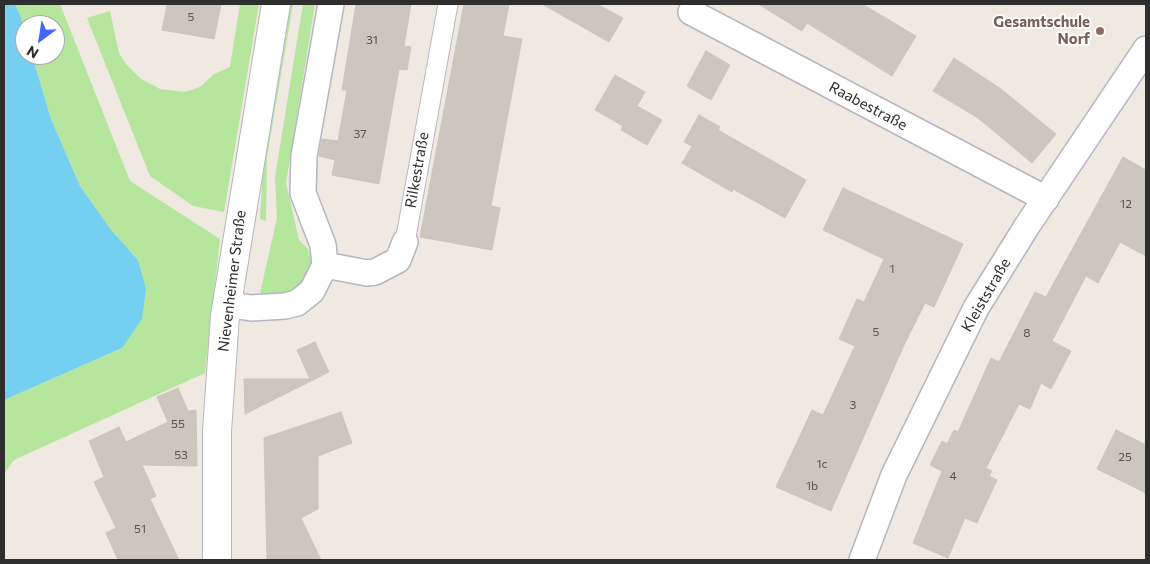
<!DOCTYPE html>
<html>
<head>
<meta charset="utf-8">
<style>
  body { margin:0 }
  #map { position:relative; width:1150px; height:564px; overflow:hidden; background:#efe9e1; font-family:Commissioner,sans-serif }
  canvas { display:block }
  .frame { position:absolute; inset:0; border:5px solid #2e2e2e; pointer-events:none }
  .north { position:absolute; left:15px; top:15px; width:50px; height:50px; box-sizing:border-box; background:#fff; border:1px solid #ababab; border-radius:50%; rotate:211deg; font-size:14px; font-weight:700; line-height:20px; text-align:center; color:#2e2e2e }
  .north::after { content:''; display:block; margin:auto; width:18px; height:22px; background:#4264fb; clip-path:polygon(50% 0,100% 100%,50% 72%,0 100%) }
</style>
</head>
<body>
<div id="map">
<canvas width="1150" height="564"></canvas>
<div class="frame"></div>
<div class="north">N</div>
</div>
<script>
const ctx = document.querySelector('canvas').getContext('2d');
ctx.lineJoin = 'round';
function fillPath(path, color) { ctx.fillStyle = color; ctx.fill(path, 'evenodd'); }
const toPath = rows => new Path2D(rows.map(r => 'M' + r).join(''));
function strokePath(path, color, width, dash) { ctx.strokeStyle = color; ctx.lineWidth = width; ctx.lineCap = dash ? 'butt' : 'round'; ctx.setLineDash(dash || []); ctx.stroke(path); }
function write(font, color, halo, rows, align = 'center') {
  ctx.font = font + ' Commissioner,sans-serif'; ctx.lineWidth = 4; ctx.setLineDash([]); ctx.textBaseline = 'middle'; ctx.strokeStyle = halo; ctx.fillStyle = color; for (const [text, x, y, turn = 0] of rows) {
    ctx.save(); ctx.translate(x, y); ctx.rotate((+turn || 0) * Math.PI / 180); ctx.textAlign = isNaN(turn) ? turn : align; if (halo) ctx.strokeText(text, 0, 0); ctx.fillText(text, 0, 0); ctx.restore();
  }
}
const green = toPath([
  [15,4,60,4,130,181,220,239,205,373,14,460,4,474,4,400,122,348,138,260,112,231,80,186,51,119,32,55,55,55,55,25,25,25,25,31],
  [240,4,259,4,224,212,193,206,150,176,87,18,110,11,119,53,126,64,141,79,160,89,185,92,200,87,214,74,230,67],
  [289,4,293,4,267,157,266,221,260,219,263,165],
  [303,4,315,4,286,183,299,240,308,249,313,269,309,280,298,288,287,294,271,295,260,293,277,218,275,177]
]);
const water = toPath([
  [4,4,15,4,21,18,25,31,25,55,32,55,51,119,80,186,112,231,138,260,146,289,142,319,122,348,4,400]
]);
const building = toPath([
  [167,4,221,4,214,39,162,30,167,4],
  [356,4,411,4,404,46,411,47,407,70,399,69,379,184,332,175,335,160,319,156,322,139,338,141,347,90,342,90,356,4],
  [464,4,509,4,503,36,522,39,491,206,500,208,492,250,420,237,464,4],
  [542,4,597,4,623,18,609,42,542,4],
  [758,4,862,4,916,36,892,76,807,23,802,31,758,4],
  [706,51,730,65,711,100,687,86,706,51],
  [954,58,1001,89,1056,134,1032,163,978,118,933,91,954,58],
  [615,75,645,92,637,106,662,120,647,145,621,130,623,126,595,110,615,75],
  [699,115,720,127,718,130,806,180,785,218,733,189,732,192,682,163,692,146,684,142,699,115],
  [1123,157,1146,170,1146,256,1120,242,1098,283,1086,276,1052,341,1071,351,1051,389,1041,383,1030,409,1019,404,986,468,992,471,989,476,997,480,977,523,965,518,948,558,913,543,942,471,930,465,942,441,947,444,954,430,958,432,991,358,999,362,1035,292,1046,297,1123,157],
  [843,188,963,244,934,307,925,303,904,345,831,511,776,487,812,410,823,415,855,346,839,339,857,299,864,302,884,259,823,230,843,188],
  [315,342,329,372,245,414,244,379,310,379,297,350,315,342],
  [178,388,188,411,196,410,197,466,142,465,156,496,150,499,179,560,118,560,106,533,116,528,94,482,104,477,89,441,119,427,126,442,168,422,157,397,178,388],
  [341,412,352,443,318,456,318,509,301,518,321,560,267,560,264,438,341,412],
  [1116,430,1146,445,1146,493,1097,469,1116,430]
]);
const pedestrian = toPath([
  [405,242,448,4]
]);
const minor = toPath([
  [691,12,1046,199],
  [325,265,367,273,375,272,398,260,405,242],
  [226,304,251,308,285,306,297,303,312,291,325,265,323,245,303,193,304,156,331,4],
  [862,560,894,475,976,308,1027,226,1146,49]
]);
const secondary = toPath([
  [217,560,217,431,225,316,276,4]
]);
const markers = [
  [1100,31,5,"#8d6e63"]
];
const numberNames = [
  ["5",191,17],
  ["31",372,40],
  ["37",360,134],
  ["12",1126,204],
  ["1",892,269],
  ["5",876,332],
  ["8",1027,333],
  ["3",853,405],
  ["55",178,424],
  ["53",181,455],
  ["25",1125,457],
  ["1c",822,464],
  ["4",953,476],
  ["1b",812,486],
  ["51",140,529]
];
const educationNames = [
  ["Gesamtschule",1090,22],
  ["Norf",1090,39]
];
const streetNames = [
  ["Raabestraße",868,106,28],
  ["Rilkestraße",417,170,-80],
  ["Nievenheimer Straße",232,281,-83],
  ["Kleiststraße",986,295,-60]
];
fillPath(green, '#b6e59e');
fillPath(water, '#75cff0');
fillPath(building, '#cbc7bf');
strokePath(building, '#cbc5ba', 1);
strokePath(pedestrian, '#b4b7c1', 21);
strokePath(minor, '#b4b7c1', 28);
strokePath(secondary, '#b4b7c1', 30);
strokePath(pedestrian, '#fff', 19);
strokePath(minor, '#fff', 25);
strokePath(secondary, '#fff', 28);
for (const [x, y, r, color] of markers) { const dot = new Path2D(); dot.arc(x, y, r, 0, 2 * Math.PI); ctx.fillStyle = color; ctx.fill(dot); strokePath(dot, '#fff', 2); }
write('12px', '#555452', null, numberNames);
write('bold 15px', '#785e54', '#fff', educationNames, 'right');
write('15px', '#2e2e2e', '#fff', streetNames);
</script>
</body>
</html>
